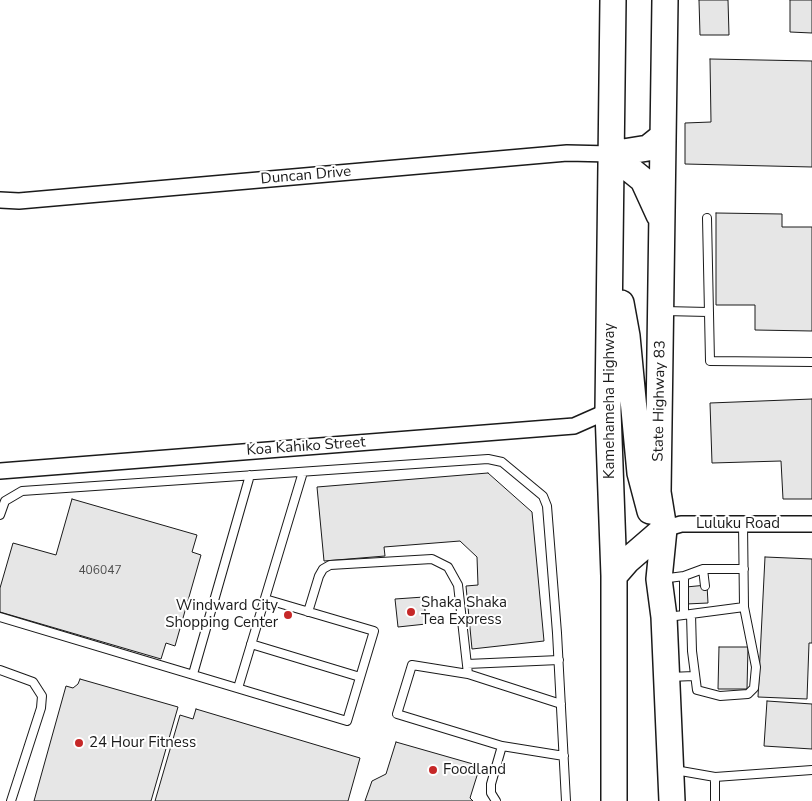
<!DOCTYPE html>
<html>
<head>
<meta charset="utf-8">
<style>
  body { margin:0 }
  canvas { display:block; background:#fff }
</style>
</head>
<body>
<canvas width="812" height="801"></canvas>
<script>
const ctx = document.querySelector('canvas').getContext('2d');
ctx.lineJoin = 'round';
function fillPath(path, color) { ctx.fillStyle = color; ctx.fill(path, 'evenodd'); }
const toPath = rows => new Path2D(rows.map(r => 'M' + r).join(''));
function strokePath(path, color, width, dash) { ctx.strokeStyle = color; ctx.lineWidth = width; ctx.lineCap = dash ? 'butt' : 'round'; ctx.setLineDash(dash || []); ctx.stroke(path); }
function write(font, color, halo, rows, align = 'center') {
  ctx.font = font + ' "Nunito Sans",sans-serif'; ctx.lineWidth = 4; ctx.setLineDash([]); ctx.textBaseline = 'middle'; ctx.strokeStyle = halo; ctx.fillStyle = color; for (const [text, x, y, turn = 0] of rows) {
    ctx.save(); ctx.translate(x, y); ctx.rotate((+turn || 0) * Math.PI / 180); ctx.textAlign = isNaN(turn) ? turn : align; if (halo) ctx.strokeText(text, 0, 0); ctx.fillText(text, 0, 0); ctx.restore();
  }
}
const building = toPath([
  [699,0,728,0,729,35,700,35,699,0],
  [790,0,812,0,812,33,790,32,790,0],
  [710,59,812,61,812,167,685,164,685,123,711,122,710,59],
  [716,213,782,214,782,227,812,227,812,331,755,330,755,305,716,305,716,213],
  [812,399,812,499,783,499,781,461,712,463,710,403,812,399],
  [488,473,532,512,544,641,472,649,466,586,478,585,477,557,460,541,384,547,385,556,324,561,317,487,488,473],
  [72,499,197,535,192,552,201,555,175,646,166,643,161,659,0,612,0,588,13,543,56,555,72,499],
  [765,557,812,559,812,643,809,643,807,699,758,697,765,557],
  [707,585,708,603,686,604,686,587,707,585],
  [424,597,426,624,398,627,395,599,424,597],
  [719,647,748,647,747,689,718,689,719,647],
  [80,679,178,707,151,801,34,801,66,686,73,688,78,684,80,679],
  [767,701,812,704,812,749,764,746,767,701],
  [196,709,360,758,348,801,155,801,180,715,193,719,196,709],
  [396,742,480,766,470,798,473,801,365,801,372,781,386,774,396,742]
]);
const lane = toPath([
  [707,218,710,361,812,362],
  [664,311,708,312],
  [0,515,5,501,22,491,488,459,502,462,543,496,547,506,557,633,566,801],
  [703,569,705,586],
  [684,576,684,615],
  [661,579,684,576,703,569,744,569],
  [308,612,319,576,323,569,330,565,432,559,448,567,458,585,468,674],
  [691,614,692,651,697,690,720,696,748,694,754,688,756,667,744,607],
  [0,617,347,721,374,631,265,599],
  [668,617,744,607,743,524],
  [251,644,360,677],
  [467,664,559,660],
  [0,670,33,682,42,696,41,708,11,801],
  [193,674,250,475],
  [669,677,694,676],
  [238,688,303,472],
  [561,704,468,674,412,665,397,714,502,746,564,756],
  [675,770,715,777,812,770],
  [496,801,491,793,491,784,502,746],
  [715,801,715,777]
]);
const street = toPath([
  [0,200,19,201,567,153,611,154],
  [0,471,574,426,608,411],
  [664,529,681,524,812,524]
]);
const primary = toPath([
  [613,0,608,411,614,576,614,801],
  [665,0,658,492,664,529,659,579,664,617,672,801],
  [611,154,643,180,659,215],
  [611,154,648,148,663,136],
  [621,303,627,336,640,473,650,511],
  [614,576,627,561,664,529]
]);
const markers = [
  [411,612,5,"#c62828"],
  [288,615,5,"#c62828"],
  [79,743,5,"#c62828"],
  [433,770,5,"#c62828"]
];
const numberNames = [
  ["406047",100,571]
];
const streetNames = [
  ["Duncan Drive",306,176,-5],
  ["Kamehameha Highway",610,401,-90],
  ["State Highway 83",660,401,-89],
  ["Koa Kahiko Street",306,447,-4],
  ["Luluku Road",738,524]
];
const poiNames = [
  ["Shaka Shaka",421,603],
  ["Tea Express",421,620],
  ["Windward City",278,606,"right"],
  ["Shopping Center",278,623,"right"],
  ["24 Hour Fitness",89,743],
  ["Foodland",443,770]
];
fillPath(building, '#e6e6e6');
strokePath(building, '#1a1a1a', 1);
strokePath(lane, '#1a1a1a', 10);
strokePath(street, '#1a1a1a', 18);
strokePath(primary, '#1a1a1a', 28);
strokePath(lane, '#fff', 8);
strokePath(street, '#fff', 15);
strokePath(primary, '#fff', 25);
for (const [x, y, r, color] of markers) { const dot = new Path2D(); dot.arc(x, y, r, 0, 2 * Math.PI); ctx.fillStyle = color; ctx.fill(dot); strokePath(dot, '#fff', 2); }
write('12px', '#4d4d4d', null, numberNames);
write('15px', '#1a1a1a', '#fff', streetNames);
write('15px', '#1a1a1a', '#fff', poiNames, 'left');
</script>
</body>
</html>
